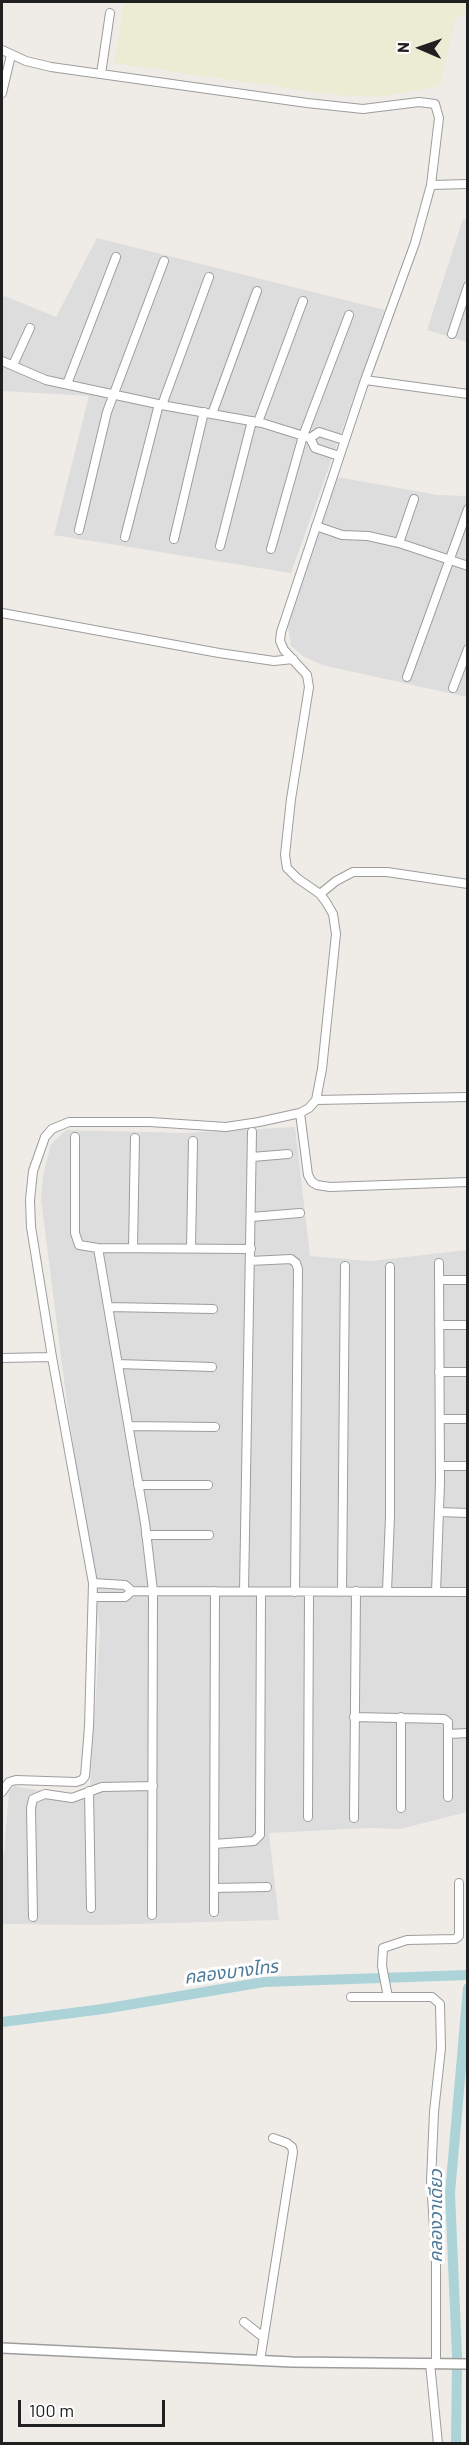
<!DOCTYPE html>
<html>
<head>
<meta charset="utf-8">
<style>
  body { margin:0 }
  #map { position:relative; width:469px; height:2445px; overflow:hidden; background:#efece7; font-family:Barlow,sans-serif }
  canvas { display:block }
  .frame { position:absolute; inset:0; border:3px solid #202020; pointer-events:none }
  .north { position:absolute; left:391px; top:18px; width:60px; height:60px; -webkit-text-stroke:4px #fff; paint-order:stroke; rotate:272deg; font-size:16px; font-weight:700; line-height:24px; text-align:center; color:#202020 }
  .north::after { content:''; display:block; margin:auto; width:21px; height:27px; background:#202020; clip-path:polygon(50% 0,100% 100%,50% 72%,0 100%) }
  .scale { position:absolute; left:18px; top:2400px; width:147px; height:27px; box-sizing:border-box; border:3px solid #202020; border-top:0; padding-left:8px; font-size:18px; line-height:21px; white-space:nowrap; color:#202020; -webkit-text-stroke:4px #fff; paint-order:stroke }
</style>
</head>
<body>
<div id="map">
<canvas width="469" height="2445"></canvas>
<div class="frame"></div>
<div class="north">N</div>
<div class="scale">100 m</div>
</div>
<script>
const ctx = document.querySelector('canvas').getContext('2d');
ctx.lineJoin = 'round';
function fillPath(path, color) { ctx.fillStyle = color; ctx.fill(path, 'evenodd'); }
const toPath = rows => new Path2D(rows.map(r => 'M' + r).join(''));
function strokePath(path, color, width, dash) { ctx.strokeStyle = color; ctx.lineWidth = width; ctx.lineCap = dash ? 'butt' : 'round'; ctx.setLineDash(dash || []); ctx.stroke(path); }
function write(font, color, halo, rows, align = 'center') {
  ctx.font = font + ' Barlow,"Noto Sans Thai",sans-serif'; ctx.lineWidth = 6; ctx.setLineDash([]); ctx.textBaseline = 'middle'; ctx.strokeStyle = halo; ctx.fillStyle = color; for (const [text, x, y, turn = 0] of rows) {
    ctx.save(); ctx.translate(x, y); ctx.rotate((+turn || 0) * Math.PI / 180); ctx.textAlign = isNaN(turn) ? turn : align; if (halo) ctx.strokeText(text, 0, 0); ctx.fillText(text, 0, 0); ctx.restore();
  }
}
const residential = toPath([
  [463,219,467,219,467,342,427,330],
  [97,238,385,310,291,573,54,535,89,396,2,391,2,295,56,317],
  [337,477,438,495,467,496,467,697,322,665,303,656,291,646,288,627,298,589],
  [295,1127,310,1256,371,1261,467,1250,467,1812,400,1829,371,1828,269,1833,279,1920,98,1925,2,1924,2,1855,4,1854,9,1791,14,1786,79,1797,90,1787,100,1630,67,1403,41,1200,43,1176,51,1144,66,1130,184,1133]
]);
const farmland = toPath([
  [124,2,467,2,468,10,455,20,440,86,380,97,335,95,114,63]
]);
const canal = toPath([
  [2,2022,103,2009,264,1982,468,1975],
  [456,2444,457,2356,450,2193,468,1988]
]);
const minor = toPath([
  [2,50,26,61,51,67,307,103,363,109,419,102,435,104,439,118,431,185,415,243,365,380,281,632,280,641,284,650,307,675,309,687,291,799,285,855,287,868,297,878,320,894,326,902,333,914,336,934,322,1069,316,1100,309,1108,300,1113,259,1122,226,1127,150,1122,69,1122,52,1129,45,1137,33,1171,30,1200,31,1227,52,1357,93,1583,89,1727,85,1776,82,1780,76,1782,16,1780,9,1782,2,1792],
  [101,74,110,13],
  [2,93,11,55],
  [431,185,468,184],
  [452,334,468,286],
  [2,361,46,380,167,406,262,423,310,438,315,448,339,456],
  [13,365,30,328],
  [365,380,468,394],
  [67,384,116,257],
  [162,405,209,277],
  [212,414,257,291],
  [258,422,303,301],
  [310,438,319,432,344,440],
  [316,526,342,535,368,536,399,543,468,566],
  [79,530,107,412,164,261],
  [125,537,159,404],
  [174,539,204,412],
  [399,543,414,499],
  [220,546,252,421],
  [271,549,303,436,349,315],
  [2,613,219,653,274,661,293,659],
  [407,677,468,509],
  [453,688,468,649],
  [320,894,336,881,353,872,387,872,468,884],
  [316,1100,468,1097],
  [300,1113,308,1175,312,1182,317,1185,330,1187,468,1182],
  [75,1137,75,1233,79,1245,98,1248,251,1249],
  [252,1157,288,1154],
  [251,1217,300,1213],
  [98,1248,145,1523,153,1591,152,1915],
  [133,1248,135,1138],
  [191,1248,193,1141],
  [250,1261,291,1259,296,1263,298,1269,295,1592],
  [439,1280,468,1280],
  [108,1307,213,1309],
  [439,1325,468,1325],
  [2,1358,52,1357],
  [118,1364,212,1367],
  [439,1372,468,1372],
  [440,1419,468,1419],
  [129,1426,215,1427],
  [440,1466,468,1466],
  [138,1485,208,1485],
  [439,1512,468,1513],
  [146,1535,209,1535],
  [93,1583,125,1585,132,1591,468,1592],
  [244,1591,252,1132],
  [342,1591,345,1266],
  [387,1591,390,1516,390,1267],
  [436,1592,440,1483,439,1263],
  [93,1597,125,1597,132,1591],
  [354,1717,444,1719,448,1722,448,1797],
  [401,1717,401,1808],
  [448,1734,468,1733],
  [89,1791,91,1908],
  [308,1817,309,1592],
  [354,1818,356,1591],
  [214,1844,254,1841,260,1835,261,1592],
  [214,1888,267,1887],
  [214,1912,215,1591],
  [33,1917,31,1808,33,1799,45,1794,72,1798,102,1787,153,1786],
  [351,1997,432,1997,440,2004,441,2048,434,2112,431,2181,436,2259,436,2363],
  [388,1997,382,1966,383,1948,407,1940,455,1939,459,1936,459,1883],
  [244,2322,263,2337],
  [260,2361,293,2152,292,2147,287,2143,273,2138],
  [430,2363,438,2444]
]);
const tertiary = toPath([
  [2,2348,292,2362,468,2364]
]);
const waterNames = [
  ["คลองบางไทร",231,1972,-7],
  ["คลองวาเดียว",436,2216,-90]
];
fillPath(residential, '#dedddd');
fillPath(farmland, '#ecebd4');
strokePath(canal, '#acd3d8', 10);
strokePath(minor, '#9d9d9d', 10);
strokePath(tertiary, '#9d9d9d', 12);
strokePath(minor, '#fff', 8);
strokePath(tertiary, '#fff', 9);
write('italic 18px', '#4e7a98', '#fff', waterNames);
</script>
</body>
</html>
